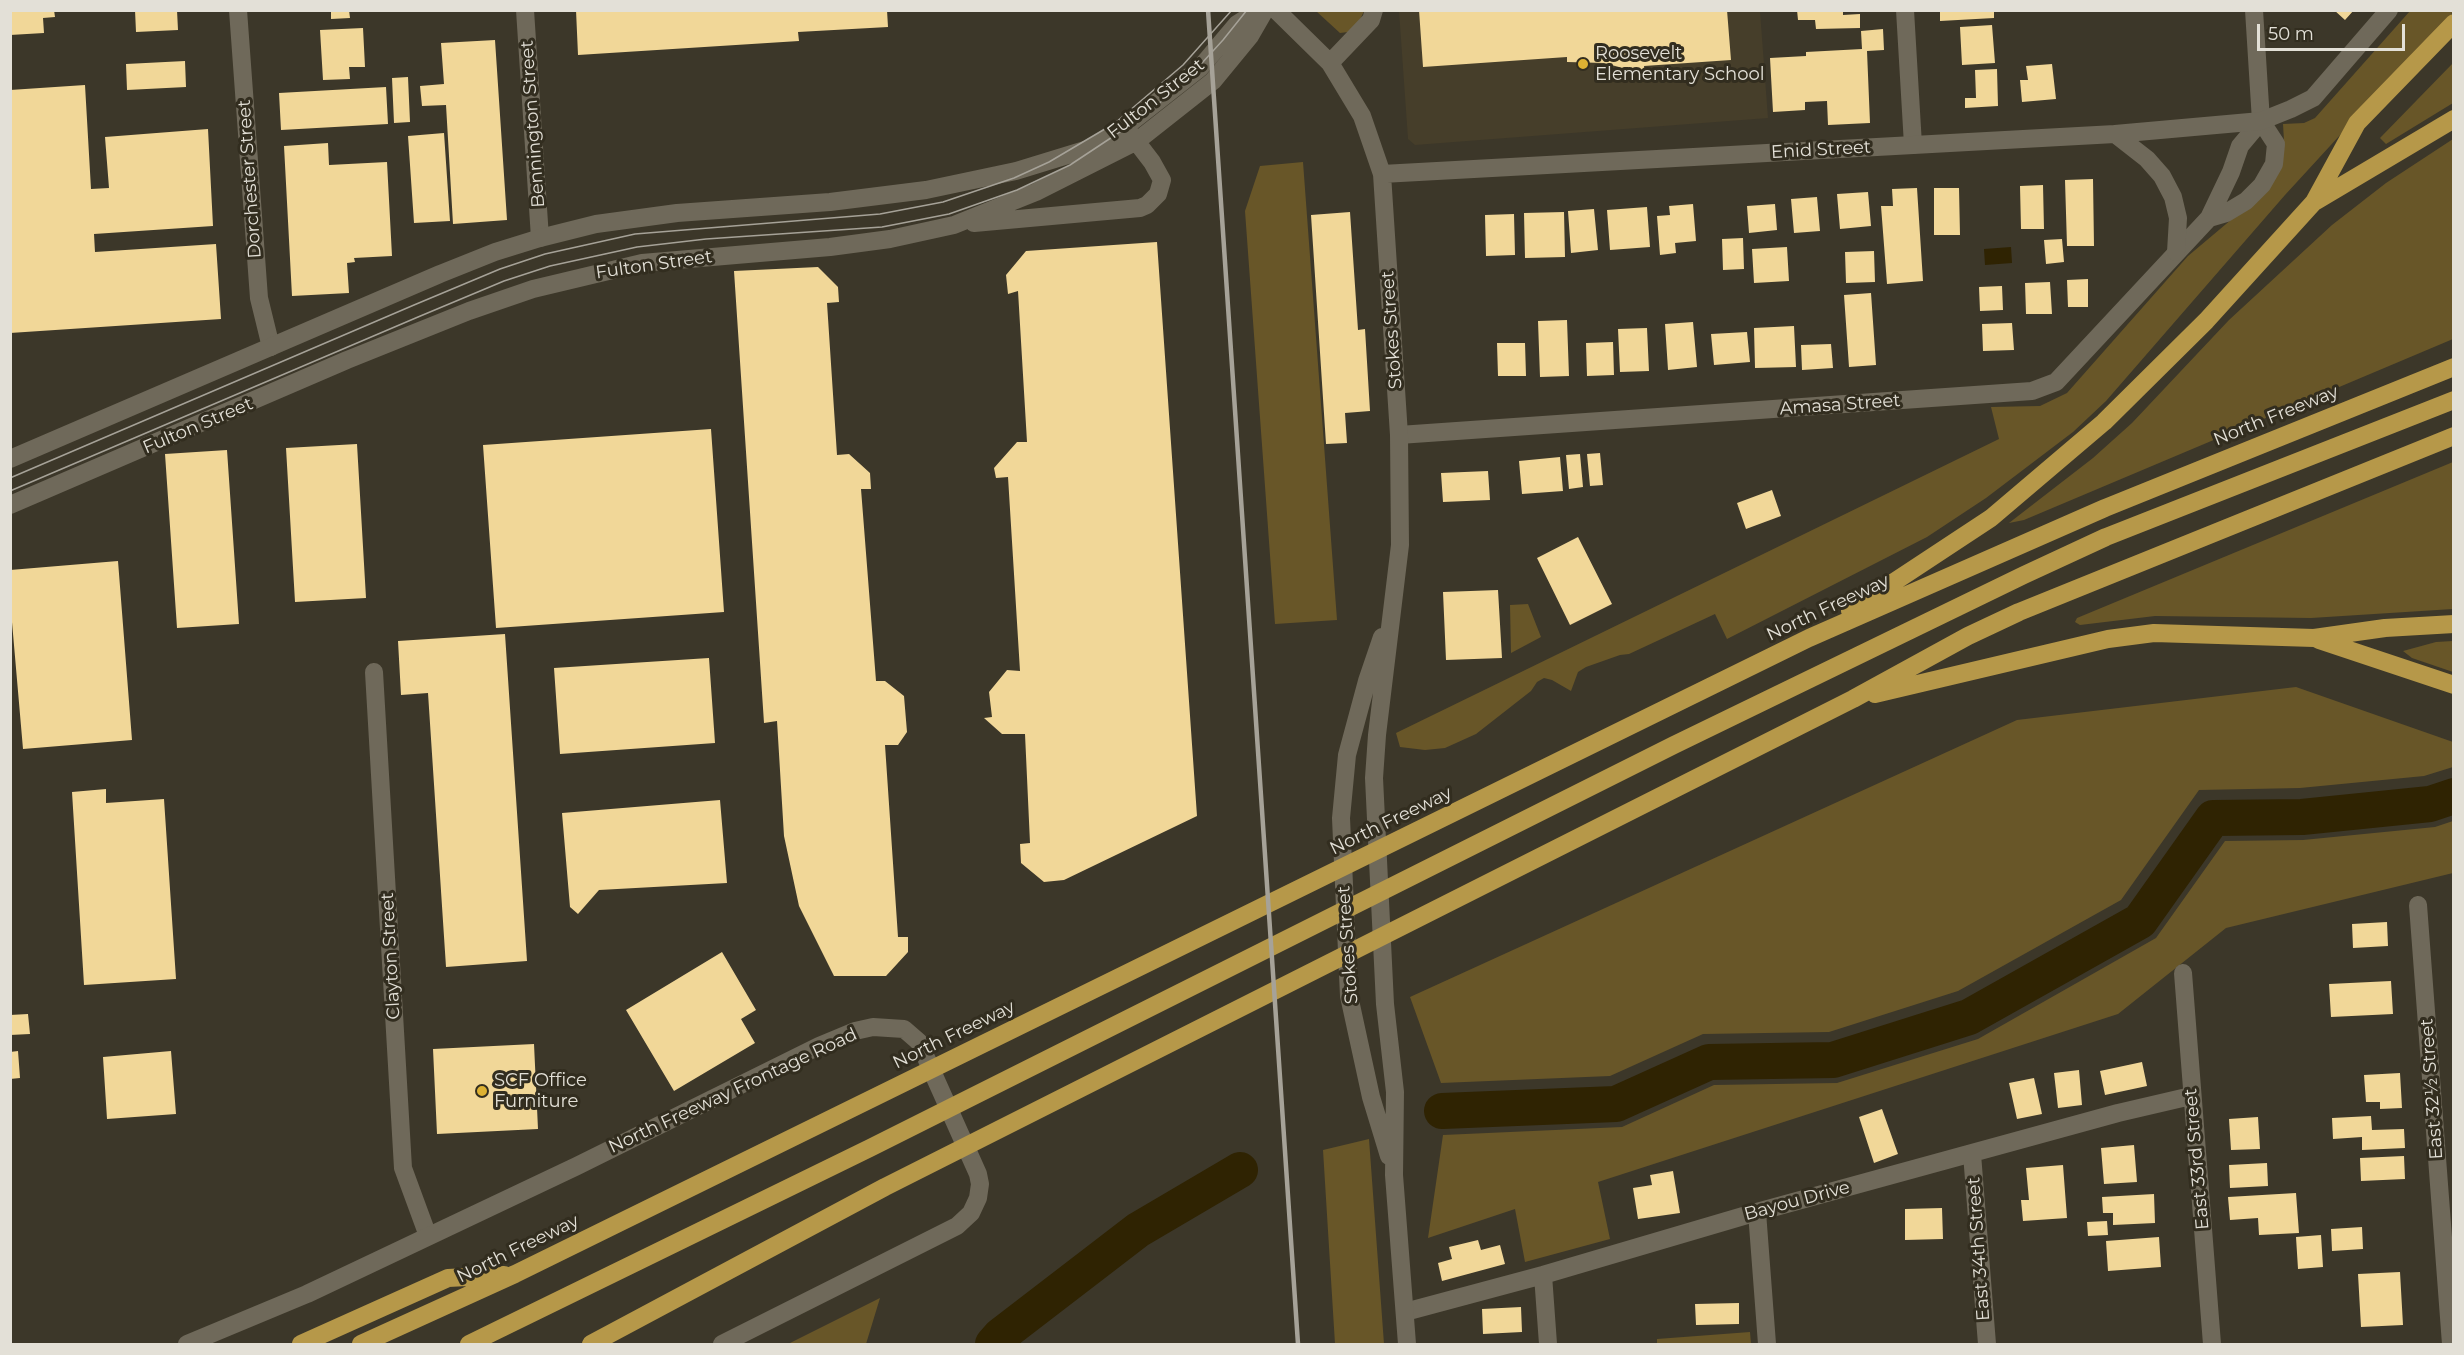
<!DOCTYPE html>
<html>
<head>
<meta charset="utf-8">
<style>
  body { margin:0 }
  #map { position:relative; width:2464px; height:1355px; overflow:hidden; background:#3c3729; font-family:Montserrat,sans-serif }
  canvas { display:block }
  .frame { position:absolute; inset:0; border:12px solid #e3e0d7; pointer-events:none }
  .scale { position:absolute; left:2257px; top:24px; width:148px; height:27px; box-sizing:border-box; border:3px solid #e3e0d7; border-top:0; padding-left:8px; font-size:18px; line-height:21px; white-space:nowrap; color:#e3e0d7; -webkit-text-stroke:4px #322d1f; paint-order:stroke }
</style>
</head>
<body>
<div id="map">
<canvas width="2464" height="1355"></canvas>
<div class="frame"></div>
<div class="scale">50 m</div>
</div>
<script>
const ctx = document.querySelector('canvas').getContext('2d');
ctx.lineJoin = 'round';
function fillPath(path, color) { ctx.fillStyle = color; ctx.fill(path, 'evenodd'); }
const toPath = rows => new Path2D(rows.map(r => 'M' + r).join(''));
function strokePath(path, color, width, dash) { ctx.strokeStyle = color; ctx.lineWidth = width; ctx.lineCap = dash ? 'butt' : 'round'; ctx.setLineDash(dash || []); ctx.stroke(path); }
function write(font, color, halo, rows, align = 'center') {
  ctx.font = font + ' Montserrat,sans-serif'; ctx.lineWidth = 6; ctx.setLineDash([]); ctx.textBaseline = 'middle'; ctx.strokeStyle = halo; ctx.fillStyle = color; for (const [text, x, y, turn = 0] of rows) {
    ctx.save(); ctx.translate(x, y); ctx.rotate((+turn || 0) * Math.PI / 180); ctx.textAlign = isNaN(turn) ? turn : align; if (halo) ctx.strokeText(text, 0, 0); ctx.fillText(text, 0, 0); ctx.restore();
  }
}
const built = toPath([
  [1399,11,1760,11,1768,118,1415,145,1408,139]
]);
const green = toPath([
  [1316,11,1364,11,1358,24,1348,32,1340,33],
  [2410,11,2453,12,2285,195,2106,401,2073,432,1986,498,1927,537,1727,639,1715,614,1629,654,1620,655,1586,667,1578,672,1571,691,1552,680,1544,678,1537,682,1531,691,1476,734,1445,748,1425,750,1400,747,1396,733,1999,439,1991,407,2040,406,2067,393,2188,256,2232,219,2284,141,2283,124,2304,123,2315,118],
  [2453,63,2453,103,2386,144,2380,138],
  [2453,139,2453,339,2024,520,2009,523,2093,458,2132,423,2229,320,2332,225,2386,183],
  [1303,162,1337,620,1275,624,1245,211,1260,166],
  [2453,462,2453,609,2311,618,2155,616,2080,625,2075,622,2077,618],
  [1528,604,1541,637,1511,653,1510,605],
  [2453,641,2453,672,2412,658,2403,651,2436,642],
  [2296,687,2453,742,2453,767,2424,776,2300,788,2199,790,2121,900,1958,991,1829,1032,1703,1034,1610,1076,1441,1083,1410,997,2017,720],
  [2453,821,2453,873,2226,928,2118,1014,1598,1182,1610,1239,1525,1262,1515,1209,1428,1238,1443,1135,1622,1127,1714,1085,1837,1083,1978,1039,2156,938,2225,841,2303,840,2435,827],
  [1369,1139,1384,1344,1335,1344,1323,1150],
  [880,1298,866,1344,788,1344],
  [1750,1332,1751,1344,1657,1344,1657,1339]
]);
const water = toPath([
  [2011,247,2012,263,1985,265,1984,249]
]);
const river = toPath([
  [1442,1111,1616,1104,1709,1062,1833,1060,1969,1017,2140,921,2213,818,2302,817,2430,804,2454,796],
  [993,1344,1000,1336,1138,1230,1240,1170]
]);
const building = toPath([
  [10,10,54,10,55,17,43,18,44,33,10,35],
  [135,10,177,10,178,30,136,32],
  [331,10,349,10,350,18,331,19],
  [576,10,887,10,888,27,798,32,799,41,578,55],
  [1419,10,1727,10,1731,60,1644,66,1645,74,1604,63,1567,62,1567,57,1423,67],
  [1797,10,1843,10,1843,15,1860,14,1860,28,1816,29,1815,20,1798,20],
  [1940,10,1994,10,1994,18,1940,21],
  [2334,10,2354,10,2345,20],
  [1992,25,1995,63,1962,65,1960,27],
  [363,28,365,67,349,67,350,79,323,80,320,30],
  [1883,29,1884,50,1867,51,1870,123,1828,125,1827,101,1805,102,1805,110,1773,112,1770,58,1806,56,1806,52,1862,49,1861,31],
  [495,40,507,220,453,224,446,105,422,106,420,86,444,84,441,43],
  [185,61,186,87,127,90,126,64],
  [2052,64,2056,99,2022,102,2020,80,2028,80,2026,66],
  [1997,69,1998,106,1965,108,1965,98,1976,98,1975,70],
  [408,77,410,122,394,123,392,78],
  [85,85,91,189,109,188,105,137,208,129,213,226,94,234,95,252,216,244,221,319,10,333,10,90],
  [386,87,388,124,281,130,279,93],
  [444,133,450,221,414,223,408,136],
  [328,143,329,165,387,162,392,256,354,258,355,262,347,263,349,293,292,296,284,146],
  [2093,179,2094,246,2067,246,2065,180],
  [2043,185,2044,229,2021,229,2020,186],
  [1917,188,1923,281,1887,284,1881,206,1893,206,1892,189],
  [1934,188,1959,188,1960,235,1934,235],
  [1868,192,1871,226,1840,229,1837,194],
  [1817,197,1820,231,1794,233,1791,199],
  [1693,204,1696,241,1675,243,1676,253,1660,255,1657,216,1670,215,1669,206],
  [1775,204,1777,230,1749,233,1747,206],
  [1647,207,1650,247,1610,250,1607,210],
  [1594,209,1598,250,1571,253,1568,211],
  [1350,212,1358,330,1365,329,1370,411,1345,413,1347,443,1326,444,1311,215],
  [1564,212,1565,257,1525,258,1524,213],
  [1514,214,1515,255,1486,256,1485,215],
  [1743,238,1744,269,1723,270,1722,239],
  [2062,239,2064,262,2046,264,2044,240],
  [1157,242,1197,816,1064,880,1044,882,1021,863,1020,844,1030,843,1025,734,1002,734,984,718,992,717,989,692,1007,670,1020,671,1008,477,996,478,994,468,1017,442,1027,442,1018,291,1008,294,1006,275,1026,251],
  [1787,247,1789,281,1754,283,1752,249],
  [1874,251,1875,282,1846,283,1845,252],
  [818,267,838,287,839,302,827,303,837,455,849,454,870,473,871,489,861,489,876,681,885,681,904,696,907,732,898,745,885,745,898,937,908,937,908,952,886,976,834,976,799,906,784,836,777,721,764,723,734,271],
  [2088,279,2088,307,2068,307,2067,280],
  [2050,282,2052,314,2026,314,2025,283],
  [2002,286,2003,310,1980,311,1979,287],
  [1871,293,1876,365,1849,367,1844,295],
  [1567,320,1569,376,1540,377,1538,321],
  [1693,322,1697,367,1668,370,1665,324],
  [2012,323,2014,350,1983,351,1982,324],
  [1794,326,1796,367,1755,368,1754,328],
  [1647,328,1649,371,1620,372,1618,329],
  [1747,332,1750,362,1714,365,1711,334],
  [1613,342,1614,375,1587,376,1586,343],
  [1497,343,1525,343,1526,376,1498,376],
  [1831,344,1833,368,1802,370,1801,345],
  [711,429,724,612,496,628,483,445],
  [357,444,366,598,295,602,286,448],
  [227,450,239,624,177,628,165,454],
  [1600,453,1603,485,1590,486,1587,454],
  [1580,454,1583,487,1569,489,1566,455],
  [1560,457,1563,491,1522,494,1519,461],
  [1488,471,1490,500,1443,502,1441,473],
  [1772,490,1781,516,1746,529,1737,503],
  [1578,537,1612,604,1570,625,1537,558],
  [118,561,132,740,23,749,10,599,10,570],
  [1498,590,1502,658,1446,660,1443,592],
  [505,634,527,961,446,967,428,693,401,695,398,641],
  [709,658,715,743,560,754,554,668],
  [106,789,106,803,164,799,176,979,84,985,72,792],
  [720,800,727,883,599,890,578,914,570,907,562,813],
  [2387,922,2388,946,2353,948,2352,924],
  [722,952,756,1010,741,1019,755,1043,674,1091,626,1010],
  [2391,981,2393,1014,2331,1017,2329,984],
  [28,1014,30,1034,10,1035,10,1015],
  [534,1044,538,1129,437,1134,433,1049],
  [18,1051,20,1078,10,1079,10,1052],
  [171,1051,176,1114,107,1119,103,1057],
  [2142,1062,2147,1086,2105,1095,2100,1071],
  [2079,1070,2082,1105,2058,1108,2054,1073],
  [2400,1073,2402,1108,2380,1109,2380,1102,2366,1102,2364,1075],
  [2034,1078,2042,1114,2017,1119,2009,1083],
  [1882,1109,1898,1154,1874,1163,1859,1117],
  [2371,1116,2372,1130,2404,1129,2405,1148,2362,1150,2362,1137,2333,1139,2332,1118],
  [2258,1117,2260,1149,2231,1150,2229,1119],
  [2134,1145,2137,1182,2104,1184,2101,1148],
  [2404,1156,2405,1179,2361,1181,2360,1158],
  [2267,1163,2268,1186,2230,1188,2229,1165],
  [2063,1165,2067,1218,2023,1221,2021,1200,2029,1200,2026,1168],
  [1673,1171,1680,1213,1638,1219,1633,1188,1652,1185,1650,1175],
  [2296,1193,2299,1233,2259,1235,2258,1218,2230,1220,2228,1197],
  [2154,1194,2155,1223,2113,1225,2113,1213,2103,1213,2102,1197],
  [1942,1208,1943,1239,1905,1240,1905,1209],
  [2107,1221,2108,1235,2088,1236,2087,1222],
  [2362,1227,2363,1249,2332,1251,2331,1229],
  [2321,1235,2323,1267,2298,1269,2296,1237],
  [2159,1237,2161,1267,2108,1271,2106,1241],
  [1478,1240,1481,1250,1500,1245,1505,1264,1442,1281,1438,1263,1452,1259,1449,1247],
  [2400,1272,2403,1325,2361,1327,2358,1274],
  [1739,1303,1739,1324,1696,1325,1695,1304],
  [1521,1307,1522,1332,1483,1334,1482,1309]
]);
const street = toPath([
  [238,10,259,298,271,347],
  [525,10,540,238],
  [1905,10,1913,145],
  [2254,10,2261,121],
  [2209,218,2226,213,2246,201,2262,185,2274,164,2276,144,2261,121],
  [1399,435,2032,391,2056,382,2209,218,2231,172,2240,146,2261,121],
  [374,672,403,1168,428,1236],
  [2418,905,2451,1344],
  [2183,973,2212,1344],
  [1972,1154,1987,1344],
  [1757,1212,1767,1344],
  [1543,1275,1548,1344],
  [1405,1312,1543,1275,1757,1212,2118,1113,2191,1096]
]);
const secondary = toPath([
  [1276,10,1330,63,1362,116,1382,174,1399,435,1400,545,1377,735,1374,778,1385,1004,1395,1092,1394,1175,1407,1344],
  [1330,63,1371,20,1374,10],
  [2115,134,2147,159,2162,176,2173,197,2178,218,2176,252],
  [1382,174,2115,134,2261,121,2291,109,2313,98,2389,10],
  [974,223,1140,208,1147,205,1158,194,1162,180,1152,162,1129,132],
  [10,459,440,274,495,252,540,238,596,224,677,213,830,202,926,190,1016,171,1091,148,1125,127,1200,68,1237,24,1259,10],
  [10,505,347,360,469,311,533,289,642,263,830,247,890,239,954,225,1036,192,1137,141,1213,81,1250,36,1265,10],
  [1382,637,1367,681,1347,755,1341,818,1349,996,1371,1097,1389,1156],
  [187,1344,307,1294,577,1166,819,1046,855,1031,873,1027,904,1029,919,1042,978,1174,980,1184,978,1198,971,1213,957,1226,722,1344]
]);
const highway = toPath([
  [2316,201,2454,119],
  [1850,611,1991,518,2104,422,2206,321,2314,202,2357,123,2454,23],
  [2319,640,2454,685],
  [1875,694,2108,639,2154,633,2314,638,2385,628,2454,624],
  [301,1344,448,1278,504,1275],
  [361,1344,515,1274,1809,638,2105,508,2454,367],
  [469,1344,870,1148,1674,745,2024,575,2106,537,2454,400],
  [591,1344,885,1187,1853,699,1968,636,2019,612,2454,436]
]);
const tram = toPath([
  [10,478,414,305,500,269,545,254,635,234,880,214,943,202,1014,178,1049,162,1115,123,1183,65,1232,10],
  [10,491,418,317,504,281,550,266,637,247,706,239,882,227,949,214,1017,190,1070,165,1147,114,1191,75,1223,40,1247,10]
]);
const rail = toPath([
  [1208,10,1298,1344]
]);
const markers = [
  [1583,64,6,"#ddb133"],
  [482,1091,6,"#ddb133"]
];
const poiNames = [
  ["Roosevelt",1595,54],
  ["Elementary School",1595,75],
  ["SCF Office",494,1081],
  ["Furniture",494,1102]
];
const streetNames = [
  ["Fulton Street",1156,99,-38],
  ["Bennington Street",533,124,-94],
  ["Enid Street",1821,150,-3],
  ["Dorchester Street",250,179,-94],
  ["Fulton Street",654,265,-8],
  ["Stokes Street",1392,330,-94],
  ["Amasa Street",1840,405,-4],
  ["North Freeway",2276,416,-22],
  ["Fulton Street",198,426,-23],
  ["North Freeway",1828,608,-25],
  ["North Freeway",1391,821,-26],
  ["Stokes Street",1348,945,-94],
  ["Clayton Street",391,956,-93],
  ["North Freeway",954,1035,-26],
  ["East 32½ Street",2432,1089,-94],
  ["North Freeway Frontage Road",733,1091,-25],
  ["East 33rd Street",2197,1159,-95],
  ["Bayou Drive",1797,1201,-15],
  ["North Freeway",518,1249,-26],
  ["East 34th Street",1979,1249,-94]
];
fillPath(built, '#463e2a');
fillPath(green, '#685628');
fillPath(water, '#2f2302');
strokePath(river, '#2f2302', 36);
fillPath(building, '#f1d798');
strokePath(street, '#6f695a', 18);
strokePath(secondary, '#6f695a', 18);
strokePath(highway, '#b69849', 18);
strokePath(tram, '#a6a298', 1.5);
strokePath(rail, '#a6a298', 4.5);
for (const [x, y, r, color] of markers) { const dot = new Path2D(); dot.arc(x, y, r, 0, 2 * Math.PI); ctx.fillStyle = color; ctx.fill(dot); strokePath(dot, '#322d1f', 2); }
write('18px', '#e3e0d7', '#322d1f', poiNames, 'left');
write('18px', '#e3e0d7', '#322d1f', streetNames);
</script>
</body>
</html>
